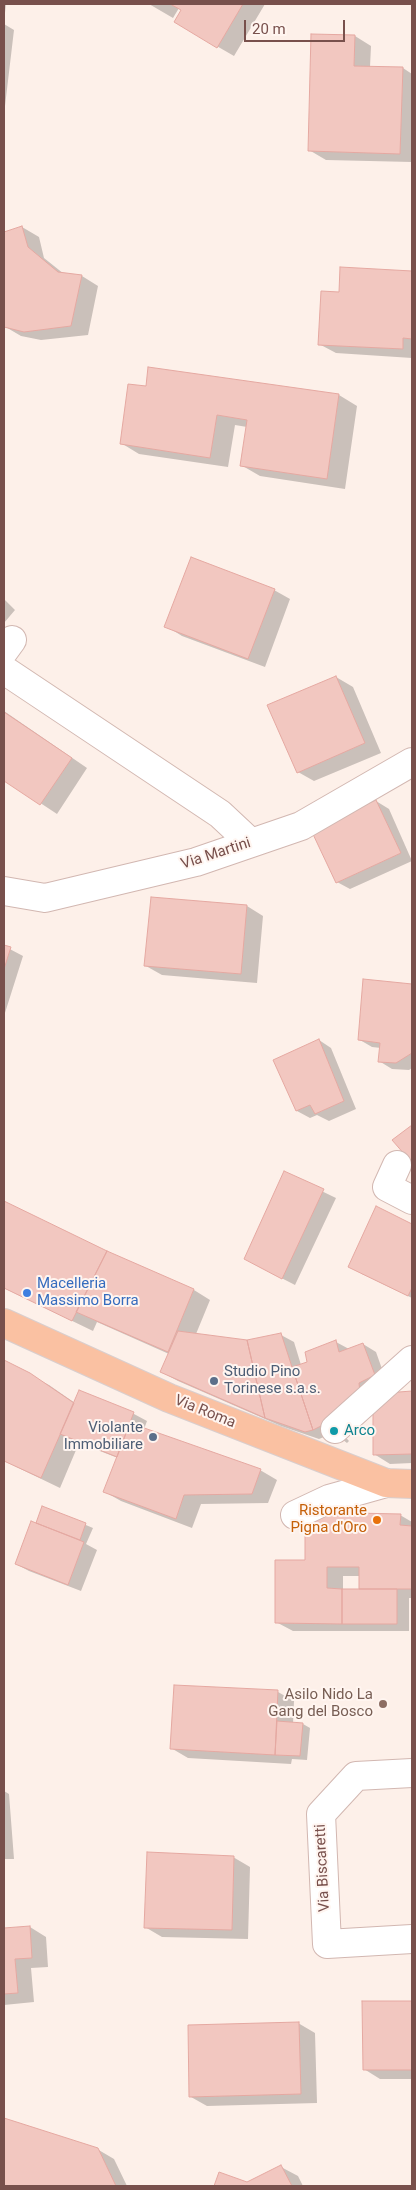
<!DOCTYPE html>
<html>
<head>
<meta charset="utf-8">
<style>
  body { margin:0 }
  #map { position:relative; width:416px; height:2190px; overflow:hidden; background:#fdf0e9; font-family:Roboto,sans-serif }
  canvas { display:block }
  .frame { position:absolute; inset:0; border:5px solid #78504c; pointer-events:none }
  .scale { position:absolute; left:244px; top:20px; width:101px; height:22px; box-sizing:border-box; border:2px solid #78504c; border-top:0; padding-left:6px; font-size:15px; line-height:18px; white-space:nowrap; color:#78504c; -webkit-text-stroke:4px #fff5f0; paint-order:stroke }
</style>
</head>
<body>
<div id="map">
<canvas width="416" height="2190"></canvas>
<div class="frame"></div>
<div class="scale">20 m</div>
</div>
<script>
const ctx = document.querySelector('canvas').getContext('2d');
ctx.lineJoin = 'round';
function fillPath(path, color) { ctx.fillStyle = color; ctx.fill(path, 'evenodd'); }
const toPath = rows => new Path2D(rows.map(r => 'M' + r).join(''));
function strokePath(path, color, width, dash) { ctx.strokeStyle = color; ctx.lineWidth = width; ctx.lineCap = dash ? 'butt' : 'round'; ctx.setLineDash(dash || []); ctx.stroke(path); }
function write(font, color, halo, rows, align = 'center') {
  ctx.font = font + ' Roboto,sans-serif'; ctx.lineWidth = 4; ctx.setLineDash([]); ctx.textBaseline = 'middle'; ctx.strokeStyle = halo; ctx.fillStyle = color; for (const [text, x, y, turn = 0] of rows) {
    ctx.save(); ctx.translate(x, y); ctx.rotate((+turn || 0) * Math.PI / 180); ctx.textAlign = isNaN(turn) ? turn : align; if (halo) ctx.strokeText(text, 0, 0); ctx.fillText(text, 0, 0); ctx.restore();
  }
}
const shadow = toPath([
  [4,4,6,4,4,22],
  [149,4,265,4,234,56,175,22,183,10,179,8,173,18],
  [4,24,14,30,5,106,4,106],
  [355,36,371,46,370,67,403,68,412,74,412,162,326,160,309,150],
  [22,227,39,237,44,258,64,274,82,276,98,286,88,335,41,340,21,336,4,326,4,233],
  [341,269,412,272,412,358,336,353,319,344,340,293],
  [129,386,339,395,357,406,345,489,260,476,241,465,247,427,235,425,228,467,139,454,121,443],
  [274,590,290,599,265,667,182,636,166,626],
  [4,599,15,610,4,623],
  [336,677,353,687,381,753,314,781,298,772],
  [4,711,87,768,57,814,4,779],
  [376,801,389,809,412,861,350,889,337,882],
  [247,906,263,916,257,983,162,975,146,966],
  [4,946,23,956,4,1016],
  [365,981,412,985,412,1068,409,1070,392,1069,379,1061,381,1048,372,1047,360,1040],
  [319,1040,331,1048,356,1109,329,1121,317,1115,310,1118,297,1111,275,1061],
  [284,1173,336,1198,295,1285,258,1266],
  [4,1203,107,1252,194,1290,210,1300,196,1334,248,1342,281,1335,294,1342,301,1365,309,1362,336,1342,349,1349,363,1344,376,1352,387,1383,339,1430,349,1441,347,1443,334,1433,319,1439,281,1426,178,1381,161,1372,169,1354,97,1322,93,1331,4,1288],
  [376,1208,412,1225,412,1298,362,1274],
  [4,1362,49,1385,75,1403,80,1392,134,1414,147,1421,144,1429,260,1470,277,1480,268,1503,201,1504,192,1528,121,1501,105,1492,118,1458,79,1443,60,1488,4,1461],
  [412,1392,412,1463,390,1464,374,1454,387,1394],
  [43,1507,93,1528,86,1544,97,1550,81,1591,29,1571,16,1564,36,1525],
  [400,1515,412,1522,412,1598,409,1598,409,1631,293,1631,276,1622,306,1562],
  [343,1576,361,1576,361,1590,343,1590],
  [278,1692,294,1701,293,1724,303,1724,310,1728,307,1760,292,1759,291,1764,188,1758,171,1748],
  [4,1791,9,1794,14,1859,4,1859],
  [233,1857,250,1867,248,1939,162,1937,145,1927],
  [30,1927,46,1937,48,1967,31,1968,34,2002,4,2005,4,1930],
  [412,2002,412,2079,380,2079,364,2069,363,2003],
  [298,2023,315,2033,317,2103,207,2106,191,2097],
  [4,2119,97,2149,114,2159,127,2186,4,2186],
  [281,2167,298,2176,303,2186,215,2186,219,2174,247,2184]
]);
const building = toPath([
  [170,4,243,4,217,48,174,22,181,10,170,4],
  [311,34,355,35,354,66,403,67,400,154,308,151,311,34],
  [22,226,28,247,58,272,82,275,71,326,24,332,4,327,4,232,22,226],
  [340,267,412,271,412,339,403,338,403,349,318,345,321,291,339,292,340,267],
  [148,367,339,394,327,479,240,466,247,420,217,415,210,458,120,444,128,384,146,386,148,367],
  [191,557,275,589,248,659,164,627,191,557],
  [336,676,365,743,297,773,267,705,336,676],
  [4,712,72,758,40,805,4,781,4,712],
  [376,800,401,853,336,883,311,830,376,800],
  [151,897,247,905,241,974,144,966,151,897],
  [4,945,11,947,4,969,4,945],
  [363,979,412,984,412,1053,396,1063,378,1062,380,1043,358,1040,363,979],
  [319,1039,344,1101,315,1114,310,1105,296,1111,273,1060,319,1039],
  [412,1125,412,1163,392,1140,412,1125],
  [284,1171,324,1189,282,1279,244,1259,284,1171],
  [4,1201,107,1251,72,1321,4,1288,4,1201],
  [376,1206,412,1224,412,1288,408,1296,348,1267,376,1206],
  [107,1251,194,1289,168,1352,76,1312,107,1251],
  [178,1331,247,1340,265,1418,160,1372,178,1331],
  [281,1333,292,1367,313,1430,305,1432,265,1418,247,1340,281,1333],
  [336,1340,339,1352,363,1343,375,1375,359,1383,360,1393,325,1424,313,1430,292,1367,307,1362,305,1352,336,1340],
  [4,1360,30,1373,74,1403,41,1478,4,1461,4,1360],
  [79,1390,134,1412,117,1457,60,1434,79,1390],
  [412,1391,412,1454,373,1455,373,1404,386,1393,412,1391],
  [130,1423,261,1469,252,1494,184,1495,176,1519,103,1492,130,1423],
  [42,1506,86,1523,80,1540,36,1523,42,1506],
  [305,1512,401,1514,400,1525,412,1526,412,1589,359,1589,359,1567,327,1567,327,1588,342,1589,342,1624,275,1623,275,1560,305,1560,305,1512],
  [31,1521,84,1542,68,1585,15,1564,31,1521],
  [342,1589,397,1589,397,1624,342,1624,342,1589],
  [174,1685,278,1690,275,1755,170,1749,174,1685],
  [277,1721,303,1723,300,1756,275,1755,277,1721],
  [147,1852,234,1856,232,1930,144,1928,147,1852],
  [30,1926,32,1958,15,1959,18,1993,4,1994,4,1928,30,1926],
  [362,2001,412,2001,412,2070,363,2070,362,2001],
  [299,2022,301,2094,189,2097,188,2025,299,2022],
  [4,2118,98,2148,116,2186,4,2186,4,2118],
  [281,2165,292,2186,214,2186,219,2172,247,2182,281,2165]
]);
const minor = toPath([
  [4,651,12,640],
  [4,670,220,814,251,843],
  [4,891,45,898,196,862,301,826,412,762],
  [397,1165,387,1187,412,1200],
  [335,1429,412,1360],
  [295,1515,329,1499,386,1483],
  [412,1773,356,1776,321,1814,327,1944,412,1939]
]);
const major = toPath([
  [4,1323,169,1398,322,1458,386,1483,412,1484]
]);
const markers = [
  [27,1293,5,"#3f7fe0"],
  [214,1381,5,"#5c6f8a"],
  [334,1431,5,"#0f9aa8"],
  [153,1437,5,"#5c6f8a"],
  [377,1520,5,"#e8710a"],
  [383,1704,5,"#8d6e63"]
];
const streetNames = [
  ["Via Martini",216,854,-18],
  ["Via Roma",205,1412,22],
  ["Via Biscaretti",323,1868,-93]
];
const shopNames = [
  ["Macelleria",37,1284],
  ["Massimo Borra",37,1301]
];
const serviceNames = [
  ["Studio Pino",224,1372],
  ["Torinese s.a.s.",224,1389],
  ["Violante",143,1428,"right"],
  ["Immobiliare",143,1445,"right"]
];
const cultureNames = [
  ["Arco",344,1431]
];
const foodNames = [
  ["Ristorante",367,1511],
  ["Pigna d'Oro",367,1528]
];
const educationNames = [
  ["Asilo Nido La",373,1695],
  ["Gang del Bosco",373,1712]
];
fillPath(shadow, '#0003');
fillPath(building, '#f2c7c0');
strokePath(building, '#e5a8a1', 1);
strokePath(minor, '#d2b7b1', 30);
strokePath(major, '#d9cecd', 30);
strokePath(minor, '#fff', 28);
strokePath(major, '#fac1a2', 28);
for (const [x, y, r, color] of markers) { const dot = new Path2D(); dot.arc(x, y, r, 0, 2 * Math.PI); ctx.fillStyle = color; ctx.fill(dot); strokePath(dot, '#fff5f0', 2); }
write('15px', '#78504c', '#fff5f0', streetNames);
write('15px', '#366cbe', '#fff5f0', shopNames, 'left');
write('15px', '#4e5e75', '#fff5f0', serviceNames, 'left');
write('15px', '#0d838f', '#fff5f0', cultureNames, 'left');
write('15px', '#c56008', '#fff5f0', foodNames, 'right');
write('15px', '#785e54', '#fff5f0', educationNames, 'right');
</script>
</body>
</html>
